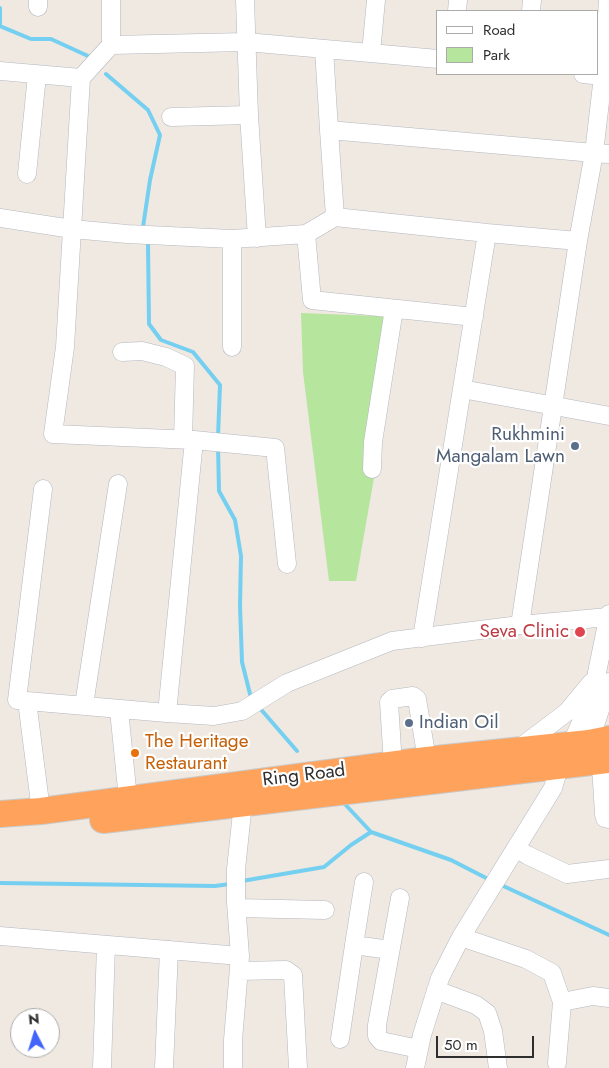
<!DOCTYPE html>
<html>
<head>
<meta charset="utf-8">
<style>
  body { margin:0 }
  #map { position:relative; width:609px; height:1068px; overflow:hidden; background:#efe9e1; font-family:Jost,sans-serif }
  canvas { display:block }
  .legend { position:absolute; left:436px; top:10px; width:162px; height:65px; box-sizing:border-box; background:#fff; border:1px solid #ababab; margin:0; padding:6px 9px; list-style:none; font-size:15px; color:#2e2e2e }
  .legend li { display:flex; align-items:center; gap:10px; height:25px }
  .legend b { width:25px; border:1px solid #ababab }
  .north { position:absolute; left:10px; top:1008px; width:50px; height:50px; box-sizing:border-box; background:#fff; border:1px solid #ababab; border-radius:50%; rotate:355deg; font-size:14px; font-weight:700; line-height:20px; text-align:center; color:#2e2e2e }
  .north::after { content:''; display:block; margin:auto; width:18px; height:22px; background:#4264fb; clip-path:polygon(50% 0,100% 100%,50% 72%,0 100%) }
  .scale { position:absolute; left:436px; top:1036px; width:98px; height:22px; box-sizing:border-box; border:2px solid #2e2e2e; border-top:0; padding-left:6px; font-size:15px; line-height:18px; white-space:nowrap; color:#2e2e2e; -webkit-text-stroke:4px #fff; paint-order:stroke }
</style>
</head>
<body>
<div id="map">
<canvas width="609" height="1068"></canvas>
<ul class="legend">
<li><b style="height:6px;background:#fff"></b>Road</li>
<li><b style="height:14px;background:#b6e59e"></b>Park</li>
</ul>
<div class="north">N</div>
<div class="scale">50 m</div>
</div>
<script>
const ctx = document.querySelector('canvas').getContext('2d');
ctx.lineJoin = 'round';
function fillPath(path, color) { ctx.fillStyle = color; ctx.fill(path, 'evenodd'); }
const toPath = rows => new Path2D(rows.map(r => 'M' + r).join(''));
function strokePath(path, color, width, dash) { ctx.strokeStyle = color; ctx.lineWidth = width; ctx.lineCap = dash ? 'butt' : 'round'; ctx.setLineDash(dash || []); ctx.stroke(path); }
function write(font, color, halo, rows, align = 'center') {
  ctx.font = font + ' Jost,sans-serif'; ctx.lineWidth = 4.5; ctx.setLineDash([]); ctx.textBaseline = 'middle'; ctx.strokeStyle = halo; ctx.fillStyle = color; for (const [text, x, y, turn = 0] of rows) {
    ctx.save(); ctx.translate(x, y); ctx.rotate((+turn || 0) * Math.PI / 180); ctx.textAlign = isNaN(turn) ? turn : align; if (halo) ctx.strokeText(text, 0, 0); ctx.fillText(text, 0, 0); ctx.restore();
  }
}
const green = toPath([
  [301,313,402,317,356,581,329,581,303,372]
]);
const stream = toPath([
  [0,8,0,26,31,39,51,39,88,56],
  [106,74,148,110,160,135,150,180,143,227],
  [148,244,149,324,161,340,193,352,220,385,218,437],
  [218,446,219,491,235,520,241,556,240,606,242,662,251,698],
  [258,706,297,751],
  [342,801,371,832],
  [242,881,324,867,351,845,371,832,451,860,490,880],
  [0,883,215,886,230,884],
  [499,884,609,935]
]);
const minor = toPath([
  [38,0,38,7],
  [111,0,111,45],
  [457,11,458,0],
  [531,11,532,0],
  [324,49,329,130],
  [371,53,376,0],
  [0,71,81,78,111,45,246,42,438,59],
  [603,76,608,0],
  [81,78,65,347,53,434,194,440,167,713,214,716,242,711,287,683,392,641,520,625,608,617],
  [249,115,257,238],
  [171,117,249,115,245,0],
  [27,174,37,75],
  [0,218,72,229,127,234,232,239,306,234,335,217],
  [487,233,335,217,329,130,594,153,603,76,583,74],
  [306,234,312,300,474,317],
  [578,241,594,153,609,154],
  [232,347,232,239],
  [122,352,142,351,166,357,185,366,183,439],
  [462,389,609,416],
  [194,440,275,448,287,564],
  [372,469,373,442,394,309],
  [422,638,487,233,578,241,520,625],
  [27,701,167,713],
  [84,705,118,484],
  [119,710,128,799],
  [518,749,567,712,591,683],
  [587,750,609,682],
  [600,750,604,814,605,818,609,819],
  [393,765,389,702,392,699,413,696,417,699,427,760],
  [41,811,27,701,17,700,43,489],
  [516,848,527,855,567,874,609,869],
  [364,882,354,945,390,950],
  [400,898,377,1025,377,1036,381,1041,419,1049],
  [237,908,325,910],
  [0,936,240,956,233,1040,233,1068],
  [461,937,526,959,552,973,562,1002],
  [240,956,236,902,236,869,243,803],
  [239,971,286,970,293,975,298,1068],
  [436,990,476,1005,487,1013,493,1031,498,1068],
  [340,1039,354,945],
  [557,1063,562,1002,593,996,609,998],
  [102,1068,106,945],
  [164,1068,169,950],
  [415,1068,422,1035,440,978,461,937,553,788,559,767,571,745,583,718,594,687,609,614]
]);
const highway = toPath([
  [0,814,41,811,427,760,589,743,609,739],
  [103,820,609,760]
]);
const markers = [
  [575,446,5,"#5c6f8a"],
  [580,632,6,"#e0444e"],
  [409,723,5,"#5c6f8a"],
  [135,753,5,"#e8710a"]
];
const serviceNames = [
  ["Rukhmini",565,435],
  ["Mangalam Lawn",565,457],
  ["Indian Oil",419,723,"left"]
];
const healthNames = [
  ["Seva Clinic",569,632]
];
const foodNames = [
  ["The Heritage",145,742],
  ["Restaurant",145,764]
];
const streetNames = [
  ["Ring Road",304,776,-7]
];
fillPath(green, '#b6e59e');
strokePath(stream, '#75cff0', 4);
strokePath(minor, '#b4b7c1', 19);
strokePath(highway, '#c9c9c9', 28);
strokePath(minor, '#fff', 18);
strokePath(highway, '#ffa35c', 26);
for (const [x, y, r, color] of markers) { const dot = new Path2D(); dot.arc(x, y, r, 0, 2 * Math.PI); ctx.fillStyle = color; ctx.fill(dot); strokePath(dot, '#fff', 2); }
write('19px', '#4e5e75', '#fff', serviceNames, 'right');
write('19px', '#be3a42', '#fff', healthNames, 'right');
write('19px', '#c56008', '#fff', foodNames, 'left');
write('19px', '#2e2e2e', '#fff', streetNames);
</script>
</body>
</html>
